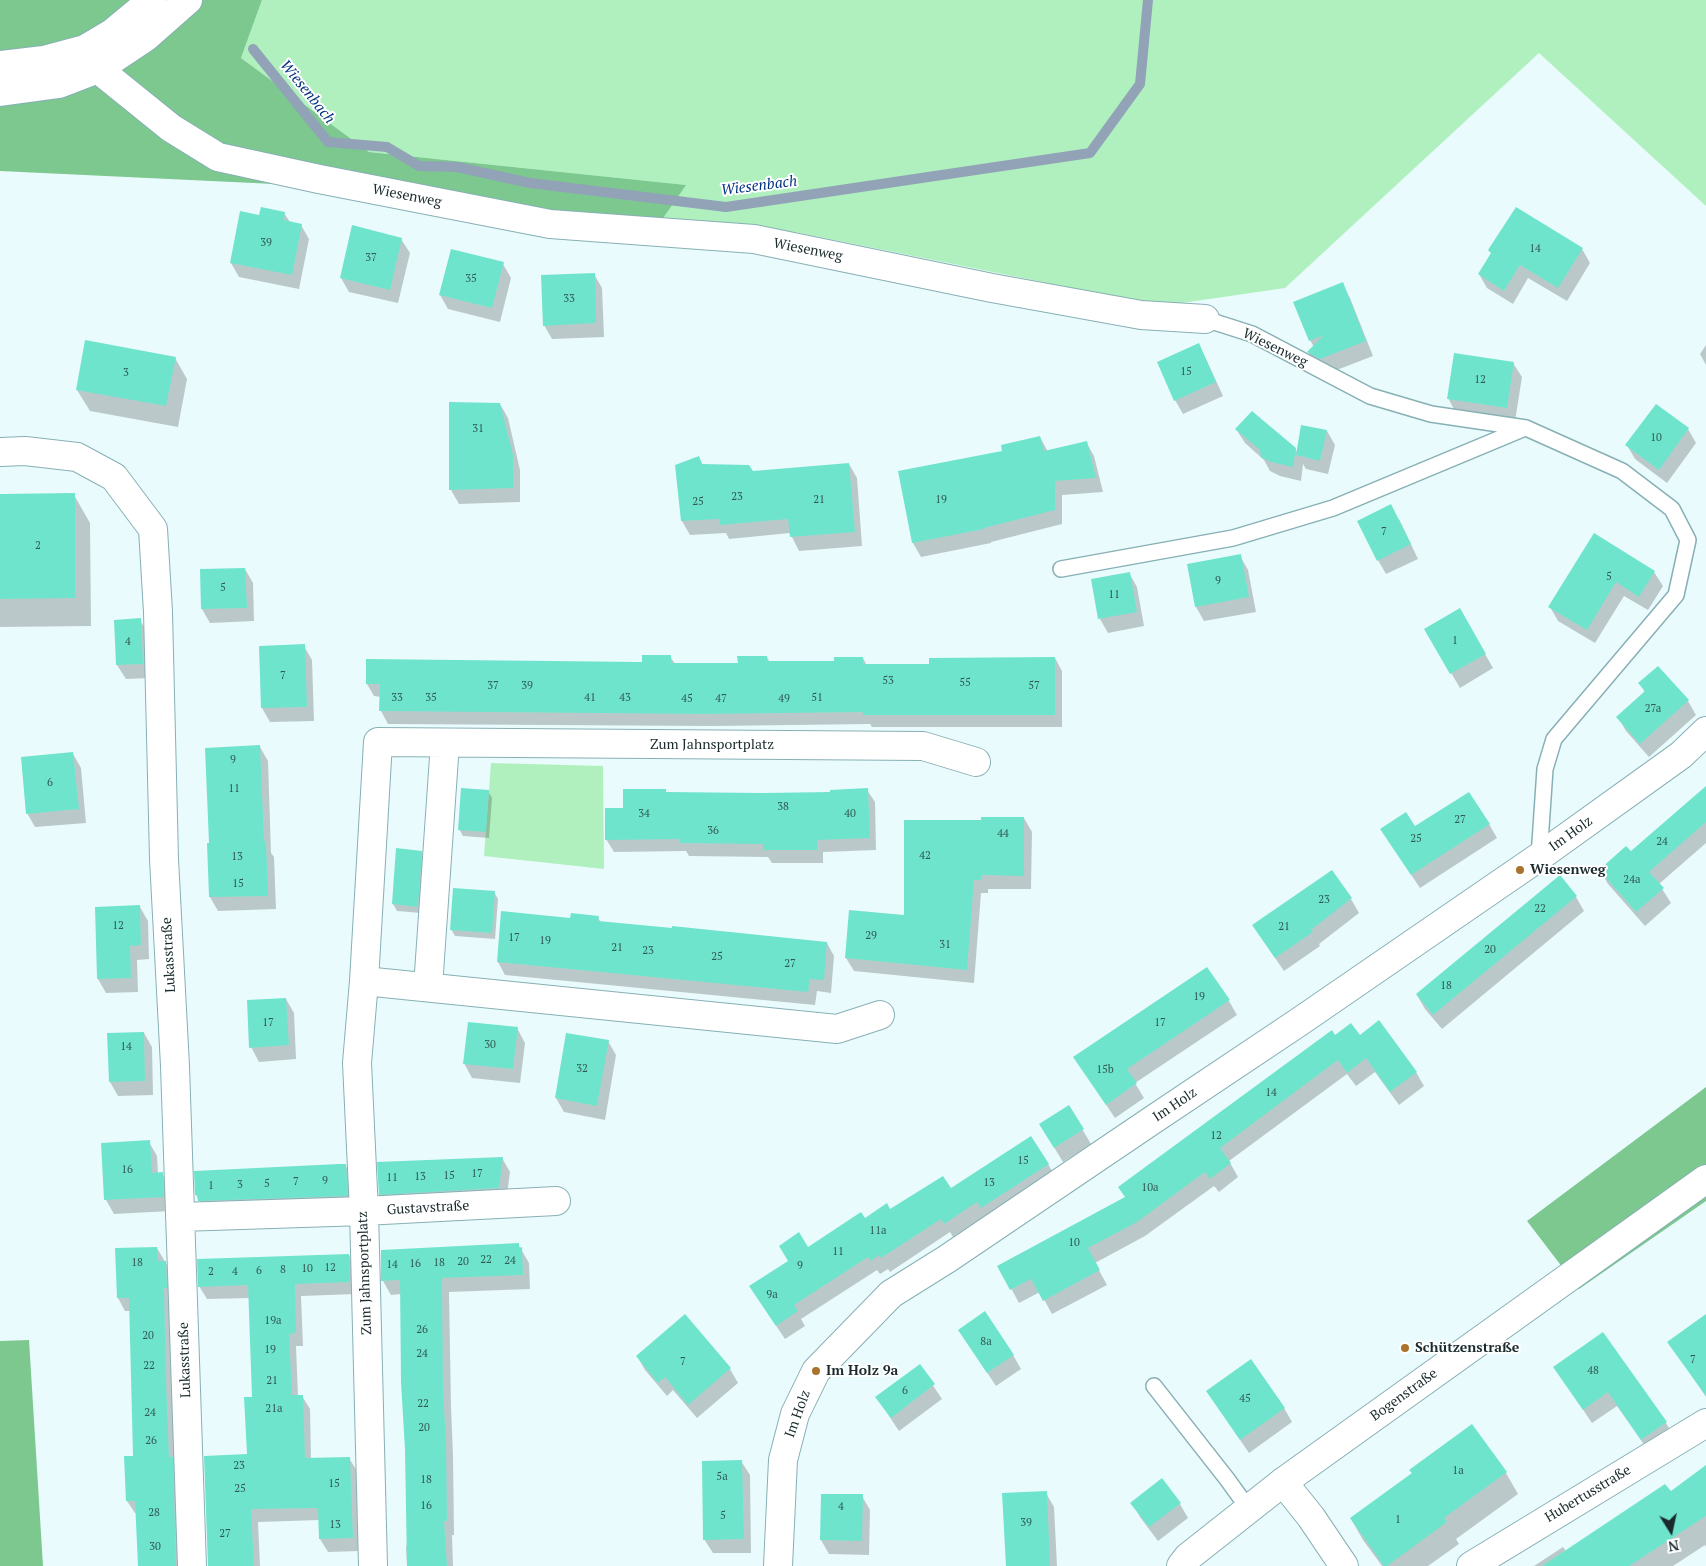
<!DOCTYPE html>
<html>
<head>
<meta charset="utf-8">
<style>
  body { margin:0 }
  #map { position:relative; width:1706px; height:1566px; overflow:hidden; background:#eafbfd; font-family:"PT Serif",serif }
  canvas { display:block }
  .north { position:absolute; left:1646px; top:1506px; width:50px; height:50px; -webkit-text-stroke:4px #fff; paint-order:stroke; rotate:170deg; font-size:14px; font-weight:700; line-height:20px; text-align:center; color:#1b2b2d }
  .north::after { content:''; display:block; margin:auto; width:18px; height:22px; background:#1b2b2d; clip-path:polygon(50% 0,100% 100%,50% 72%,0 100%) }
</style>
</head>
<body>
<div id="map">
<canvas width="1706" height="1566"></canvas>
<div class="north">N</div>
</div>
<script>
const ctx = document.querySelector('canvas').getContext('2d');
ctx.lineJoin = 'round';
function fillPath(path, color) { ctx.fillStyle = color; ctx.fill(path, 'evenodd'); }
const toPath = rows => new Path2D(rows.map(r => 'M' + r).join(''));
function strokePath(path, color, width, dash) { ctx.strokeStyle = color; ctx.lineWidth = width; ctx.lineCap = dash ? 'butt' : 'round'; ctx.setLineDash(dash || []); ctx.stroke(path); }
function write(font, color, halo, rows, align = 'center') {
  ctx.font = font + ' "PT Serif",serif'; ctx.lineWidth = 4; ctx.setLineDash([]); ctx.textBaseline = 'middle'; ctx.strokeStyle = halo; ctx.fillStyle = color; for (const [text, x, y, turn = 0] of rows) {
    ctx.save(); ctx.translate(x, y); ctx.rotate((+turn || 0) * Math.PI / 180); ctx.textAlign = isNaN(turn) ? turn : align; if (halo) ctx.strokeText(text, 0, 0); ctx.fillText(text, 0, 0); ctx.restore();
  }
}
const green = toPath([
  [262,0,1706,0,1706,206,1539,53,1285,288,1161,306,795,232,659,224,685,185,369,152,241,58],
  [491,763,603,766,604,869,484,856]
]);
const forest = toPath([
  [0,0,262,0,241,58,369,152,686,185,659,224,359,188,0,171],
  [1706,1087,1706,1201,1579,1289,1527,1221],
  [29,1340,43,1566,0,1566,0,1341]
]);
const shadow = toPath([
  [284,213,290,222,301,225,309,239,299,289,239,277,231,263,260,217],
  [401,239,410,253,398,303,349,292,341,278],
  [1582,249,1590,263,1567,301,1528,278,1513,304,1487,288,1479,274,1492,254,1489,250],
  [503,264,511,278,500,322,448,309,440,295],
  [594,274,602,288,604,337,552,339,544,325],
  [1342,284,1350,298,1373,356,1329,373,1316,366,1308,352,1314,347,1310,340],
  [1198,345,1206,359,1223,396,1183,414,1175,400],
  [1706,345,1706,365,1700,354],
  [175,358,187,379,178,427,90,411,77,390],
  [1513,363,1522,377,1515,421,1456,413,1448,398],
  [500,404,508,418,520,470,520,502,459,504,451,490],
  [1657,405,1688,429,1696,443,1667,483,1635,459,1627,445],
  [1236,429,1295,448,1298,454,1327,431,1335,445,1328,474,1306,469,1303,464,1301,481,1280,476,1270,471,1264,460,1245,443],
  [1040,437,1048,452,1086,442,1094,456,1103,492,1062,495,1062,524,991,542,991,543,921,557,913,543,899,472,1003,452],
  [699,458,703,465,753,472,849,464,857,478,862,546,799,551,790,533,729,539,726,533,690,535,682,521],
  [0,495,74,495,90,523,91,626,0,627],
  [1399,519,1418,559,1386,574,1378,560],
  [1594,535,1654,572,1663,586,1648,610,1624,596,1595,643,1558,621,1550,607],
  [1240,556,1248,570,1256,612,1204,621,1196,607],
  [245,569,253,583,254,621,210,623,202,609],
  [1129,573,1137,587,1144,626,1108,633,1100,619],
  [1460,610,1493,668,1460,688,1426,630],
  [140,620,148,634,150,678,126,679,117,665,115,621],
  [304,646,312,660,314,721,270,722,262,708,260,647],
  [670,656,675,664,739,664,767,657,770,663,835,662,863,658,867,666,930,665,1055,658,1062,671,1062,727,872,727,870,724,712,726,388,724,381,711,381,697,374,696,367,684,643,663],
  [1658,667,1688,701,1696,715,1649,757,1626,731,1618,717,1645,693,1640,683],
  [260,747,268,761,271,853,274,857,276,909,218,911,210,897,209,844],
  [73,754,81,768,86,823,35,827,27,813],
  [1706,787,1706,843,1659,884,1671,903,1645,926,1608,884,1600,870,1631,853],
  [665,790,667,793,832,794,867,790,875,802,876,850,823,852,823,863,772,863,768,857,689,856,686,851,614,852,606,839,624,809],
  [488,791,492,798,489,838,463,836,459,829],
  [1024,818,1032,832,1031,889,988,889,988,893,981,893,974,983,854,971,846,958,905,916,982,821],
  [1489,824,1497,838,1420,888,1390,843],
  [421,852,425,859,421,913,397,911,393,904],
  [1560,877,1576,897,1584,911,1442,1029,1425,1009,1417,995],
  [494,892,498,899,495,939,455,936,451,929],
  [1351,899,1359,913,1319,944,1320,946,1284,971,1262,939],
  [140,907,148,921,149,959,137,960,138,992,106,993,98,979,97,908],
  [503,913,571,919,598,917,601,923,827,943,834,956,831,993,817,991,815,1005,505,975,498,962],
  [286,999,294,1013,296,1059,259,1062,251,1047],
  [1229,1001,1237,1015,1135,1083,1144,1098,1115,1118,1074,1057],
  [517,1028,525,1043,520,1083,472,1078,464,1063],
  [144,1033,152,1047,153,1095,118,1096,110,1082],
  [1335,1036,1359,1037,1416,1072,1424,1086,1399,1105,1375,1072,1356,1086,1347,1074,1229,1161,1238,1177,1219,1192,1214,1186,1145,1236,1095,1263,1107,1285,1052,1314,1040,1292,1019,1303,999,1266,1126,1198],
  [608,1041,616,1055,605,1120,564,1112,556,1098],
  [1069,1107,1091,1144,1063,1162,1049,1139],
  [149,1142,157,1156,158,1174,162,1173,170,1188,171,1211,114,1214,106,1200],
  [502,1158,510,1172,506,1202,388,1208,380,1194],
  [1048,1164,1056,1178,990,1221,986,1215,953,1237,950,1232,890,1272,888,1269,880,1274,877,1270,801,1319,805,1326,785,1339,759,1300,808,1249,864,1219,951,1189],
  [345,1165,354,1179,355,1210,207,1215,196,1195],
  [518,1244,529,1263,530,1289,449,1292,451,1407,453,1455,454,1535,452,1535,453,1566,407,1566,406,1546,408,1546,401,1294,391,1295,383,1281],
  [157,1248,173,1275,183,1566,139,1566,137,1513,135,1513,127,1501,134,1457,131,1311,125,1311,118,1298],
  [349,1255,356,1268,357,1294,301,1296,303,1346,296,1346,298,1396,302,1396,310,1409,311,1459,349,1458,357,1471,360,1551,328,1552,320,1539,320,1520,258,1522,260,1566,209,1566,248,1455,254,1398,250,1298,207,1299,199,1286],
  [685,1316,730,1369,738,1383,697,1418,673,1390,667,1396,645,1370,637,1356],
  [1706,1316,1706,1397,1669,1342],
  [959,1330,1013,1355,1021,1369,996,1386],
  [1602,1334,1666,1423,1674,1437,1650,1453,1617,1406,1592,1423,1555,1368],
  [920,1366,942,1399,899,1431,877,1398],
  [1207,1391,1284,1408,1292,1422,1249,1453],
  [1472,1426,1506,1473,1518,1494,1456,1539,1459,1544,1428,1566,1382,1566,1363,1540,1351,1519,1413,1474],
  [741,1461,750,1475,751,1553,713,1553,704,1539],
  [1706,1483,1706,1547,1705,1545,1673,1566,1534,1566,1563,1547,1566,1551,1670,1493],
  [1046,1493,1054,1507,1057,1566,1007,1566],
  [822,1495,862,1496,870,1510,869,1555,829,1554,821,1540],
  [1132,1503,1180,1504,1188,1518,1158,1541,1140,1517]
]);
const stream = toPath([
  [253,49,328,142,387,147,419,166,457,167,530,183,726,207,1090,153,1140,84,1148,0]
]);
const building = toPath([
  [261,207,285,212,284,220,302,224,292,275,230,263,240,211,259,215],
  [1516,207,1583,248,1558,288,1520,265,1504,291,1478,274,1491,253,1488,250],
  [352,225,402,238,390,290,340,278],
  [451,249,504,262,492,308,439,295],
  [595,273,596,323,543,326,541,275],
  [1343,282,1366,341,1320,359,1307,352,1324,335,1309,341,1293,302],
  [85,340,176,357,166,406,76,390],
  [1199,343,1216,382,1174,401,1157,362],
  [1454,353,1514,362,1507,408,1447,399],
  [449,402,500,403,513,455,513,488,449,490],
  [1656,404,1689,428,1659,470,1625,445],
  [1252,411,1296,448,1293,467,1271,462,1261,457,1260,450,1235,429],
  [1301,425,1327,430,1320,461,1296,455],
  [1040,436,1044,451,1087,441,1096,478,1055,481,1055,510,984,528,984,529,912,543,898,471,1002,451,1001,445],
  [699,456,702,464,749,465,753,471,849,463,855,532,790,537,788,519,720,525,719,519,681,521,675,465],
  [75,493,75,598,0,599,0,494],
  [1391,504,1411,544,1377,561,1357,521],
  [1594,533,1655,571,1639,597,1616,582,1587,630,1548,607],
  [1241,554,1249,597,1195,607,1187,564],
  [245,568,247,608,201,609,200,569],
  [1130,572,1137,612,1098,619,1091,579],
  [1460,608,1486,654,1450,674,1424,629],
  [141,618,143,664,116,665,114,620],
  [305,644,307,707,261,708,259,646],
  [642,655,671,655,671,663,738,663,737,656,767,656,767,661,834,661,834,657,863,657,863,664,929,664,929,658,1055,657,1055,715,863,715,863,712,704,714,379,711,380,684,366,684,366,659,642,662],
  [1658,666,1689,700,1640,744,1616,717,1645,691,1638,683],
  [260,745,264,841,266,841,268,896,209,897,207,843,209,843,205,748],
  [73,752,79,809,26,814,21,757],
  [1706,786,1706,822,1649,872,1664,888,1636,912,1599,870,1626,846,1631,851],
  [461,788,489,790,486,832,458,830],
  [868,788,870,838,817,840,817,850,763,850,763,844,680,843,680,839,605,840,605,808,623,808,623,789,666,789,666,792,763,793,830,792,830,790],
  [1469,792,1490,824,1411,875,1380,829,1406,812,1415,826],
  [981,817,1024,817,1024,876,981,875,981,880,974,880,967,970,845,958,849,910,904,915,904,820,981,820],
  [396,848,422,851,418,907,392,904],
  [1332,870,1352,898,1311,930,1313,932,1275,958,1252,925],
  [1560,875,1577,896,1433,1015,1416,994],
  [453,888,495,891,492,933,450,930],
  [140,905,141,945,130,946,131,978,97,979,95,907],
  [501,911,570,918,571,913,599,916,598,921,672,928,672,926,827,942,824,980,810,979,808,992,497,962],
  [1207,967,1230,1000,1127,1069,1137,1083,1106,1105,1073,1057],
  [286,998,289,1045,249,1048,247,1000],
  [1379,1020,1417,1072,1390,1092,1366,1058,1347,1073,1338,1060,1220,1148,1231,1163,1210,1179,1205,1172,1137,1222,1088,1248,1100,1270,1043,1301,1031,1279,1010,1290,997,1266,1125,1197,1118,1187,1332,1030,1335,1035,1351,1023,1360,1035],
  [468,1022,518,1027,513,1069,463,1064],
  [144,1032,145,1081,109,1082,107,1033],
  [566,1033,609,1040,597,1106,555,1098],
  [1069,1105,1084,1129,1054,1148,1039,1124],
  [1031,1136,1049,1164,981,1208,977,1202,944,1224,941,1219,881,1258,879,1255,871,1261,868,1257,794,1305,798,1311,776,1326,749,1286,788,1261,779,1246,799,1232,808,1247,861,1212,865,1218,887,1203,890,1209,943,1176,951,1188],
  [150,1140,152,1173,163,1172,164,1197,104,1200,101,1143],
  [503,1157,499,1188,379,1195,377,1162],
  [339,1164,346,1164,348,1196,198,1201,197,1195,195,1195,194,1171],
  [519,1243,519,1248,522,1247,523,1275,442,1278,443,1392,446,1440,447,1521,444,1521,447,1566,407,1566,405,1450,401,1382,400,1280,381,1281,381,1250],
  [157,1247,158,1261,166,1261,167,1288,164,1288,166,1381,169,1457,173,1457,176,1566,138,1566,135,1501,126,1501,124,1456,133,1456,129,1298,117,1298,115,1248],
  [349,1254,350,1282,295,1284,296,1333,289,1334,292,1395,303,1395,305,1458,350,1457,353,1538,319,1539,318,1508,251,1509,254,1566,208,1566,204,1456,247,1454,244,1397,252,1397,248,1285,198,1287,197,1259],
  [985,1311,1014,1355,987,1373,958,1330],
  [685,1314,731,1368,688,1405,665,1377,658,1383,636,1356],
  [1706,1314,1706,1396,1667,1342],
  [1603,1332,1667,1422,1641,1440,1608,1392,1583,1410,1553,1367],
  [1251,1359,1285,1408,1240,1440,1206,1391],
  [920,1364,935,1384,891,1418,875,1397],
  [1472,1424,1507,1472,1444,1518,1447,1522,1387,1566,1384,1566,1350,1518,1412,1473,1409,1470],
  [742,1460,744,1539,703,1540,702,1461],
  [1706,1465,1706,1516,1629,1566,1542,1566,1665,1484,1671,1491],
  [1162,1478,1181,1503,1149,1527,1130,1503],
  [1047,1491,1050,1566,1006,1566,1002,1493],
  [821,1494,863,1494,862,1541,820,1540]
]);
const service = toPath([
  [1205,319,1252,334,1370,396,1431,414,1526,428,1622,471,1672,509,1688,540,1676,595,1554,739,1545,769,1539,857],
  [1061,569,1233,538,1333,508,1525,428],
  [1154,1386,1227,1479,1248,1508]
]);
const minor = toPath([
  [85,49,98,69,171,128,218,157,319,179,550,224,754,239,992,288,1141,315,1205,319],
  [0,65,44,60,85,49,112,33,152,0],
  [0,92,59,84,98,69,146,37,188,0],
  [0,452,25,451,77,457,114,477,153,529,158,612,164,859,175,1066,192,1566],
  [364,981,837,1029,880,1015],
  [428,987,445,743],
  [180,1217,364,1211,556,1201],
  [1283,1482,1311,1517,1344,1566],
  [373,1566,364,1211,357,1063,364,981,378,742,923,746,976,762],
  [778,1566,783,1460,795,1414,816,1371,891,1294,947,1259,1154,1119,1299,1022,1539,857,1681,755,1706,731],
  [1471,1566,1706,1423]
]);
const secondary = toPath([
  [1181,1566,1188,1557,1283,1482,1706,1179]
]);
const markers = [
  [1520,870,5,"#a9732e"],
  [1405,1348,5,"#a9732e"],
  [816,1371,5,"#a9732e"]
];
const numberNames = [
  ["39",266,243],
  ["14",1535,249],
  ["37",371,258],
  ["35",471,279],
  ["33",569,299],
  ["15",1186,372],
  ["3",126,373],
  ["12",1480,380],
  ["31",478,429],
  ["10",1656,438],
  ["23",737,497],
  ["21",819,500],
  ["19",941,500],
  ["25",698,502],
  ["7",1384,532],
  ["2",38,546],
  ["5",1609,577],
  ["9",1218,581],
  ["5",223,588],
  ["11",1114,595],
  ["1",1455,641],
  ["4",128,642],
  ["7",283,676],
  ["53",888,681],
  ["55",965,683],
  ["37",493,686],
  ["39",527,686],
  ["57",1034,686],
  ["33",397,698],
  ["35",431,698],
  ["41",590,698],
  ["43",625,698],
  ["51",817,698],
  ["45",687,699],
  ["47",721,699],
  ["49",784,699],
  ["27a",1653,709],
  ["9",233,760],
  ["6",50,783],
  ["11",234,789],
  ["38",783,807],
  ["34",644,814],
  ["40",850,814],
  ["27",1460,820],
  ["36",713,831],
  ["44",1003,834],
  ["25",1416,839],
  ["24",1662,842],
  ["42",925,856],
  ["13",237,857],
  ["24a",1632,880],
  ["15",238,884],
  ["23",1324,900],
  ["22",1540,909],
  ["12",118,926],
  ["21",1284,927],
  ["29",871,936],
  ["17",514,938],
  ["19",545,941],
  ["31",945,945],
  ["21",617,948],
  ["20",1490,950],
  ["23",648,951],
  ["25",717,957],
  ["27",790,964],
  ["18",1446,986],
  ["19",1199,997],
  ["17",268,1023],
  ["17",1160,1023],
  ["30",490,1045],
  ["14",126,1047],
  ["32",582,1069],
  ["15b",1105,1070],
  ["14",1271,1093],
  ["12",1216,1136],
  ["15",1023,1161],
  ["16",127,1170],
  ["17",477,1174],
  ["15",449,1176],
  ["13",420,1177],
  ["11",392,1178],
  ["9",325,1181],
  ["7",296,1182],
  ["13",989,1183],
  ["5",267,1184],
  ["3",240,1185],
  ["1",211,1186],
  ["10a",1150,1188],
  ["11a",878,1231],
  ["10",1074,1243],
  ["11",838,1252],
  ["22",486,1260],
  ["24",510,1261],
  ["20",463,1262],
  ["18",137,1263],
  ["18",439,1263],
  ["16",415,1264],
  ["14",392,1265],
  ["9",800,1266],
  ["12",330,1268],
  ["10",307,1269],
  ["8",283,1270],
  ["6",259,1271],
  ["2",211,1272],
  ["4",235,1272],
  ["9a",772,1295],
  ["19a",273,1321],
  ["26",422,1330],
  ["20",148,1336],
  ["8a",986,1342],
  ["19",270,1350],
  ["24",422,1354],
  ["7",1693,1360],
  ["7",683,1362],
  ["22",149,1366],
  ["48",1593,1371],
  ["21",272,1381],
  ["6",905,1391],
  ["45",1245,1399],
  ["22",423,1404],
  ["21a",274,1409],
  ["24",150,1413],
  ["20",424,1428],
  ["26",151,1441],
  ["23",239,1466],
  ["1a",1458,1471],
  ["5a",722,1477],
  ["18",426,1480],
  ["15",334,1484],
  ["25",240,1489],
  ["16",426,1506],
  ["4",841,1507],
  ["28",154,1513],
  ["5",723,1516],
  ["1",1398,1520],
  ["39",1026,1523],
  ["13",335,1525],
  ["27",225,1534],
  ["30",155,1547]
];
const streetNames = [
  ["Wiesenweg",407,196,11],
  ["Wiesenweg",808,250,11],
  ["Wiesenweg",1275,348,26],
  ["Zum Jahnsportplatz",712,745],
  ["Im Holz",1571,834,-36],
  ["Lukasstraße",169,955,-93],
  ["Im Holz",1175,1105,-34],
  ["Gustavstraße",428,1208,-3],
  ["Zum Jahnsportplatz",365,1273,-92],
  ["Lukasstraße",185,1360,-92],
  ["Bogenstraße",1404,1395,-36],
  ["Im Holz",798,1414,-70],
  ["Hubertusstraße",1588,1494,-31]
];
const poiNames = [
  ["Wiesenweg",1530,870],
  ["Schützenstraße",1415,1348],
  ["Im Holz 9a",826,1371]
];
const waterNames = [
  ["Wiesenbach",307,92,51],
  ["Wiesenbach",759,186,-7]
];
fillPath(green, '#b0f0be');
fillPath(forest, '#7cc88f');
fillPath(shadow, '#0003');
strokePath(stream, '#92a3b8', 10);
fillPath(building, '#6fe4cc');
strokePath(service, '#87b0b5', 18);
strokePath(minor, '#87b0b5', 30);
strokePath(secondary, '#87b0b5', 30);
strokePath(service, '#fff', 15);
strokePath(minor, '#fff', 28);
strokePath(secondary, '#fff', 28);
for (const [x, y, r, color] of markers) { const dot = new Path2D(); dot.arc(x, y, r, 0, 2 * Math.PI); ctx.fillStyle = color; ctx.fill(dot); strokePath(dot, '#fff', 2); }
write('11px', '#305955', null, numberNames);
write('14px', '#1b2b2d', '#fff', streetNames);
write('bold 14px', '#1b2b2d', '#fff', poiNames, 'left');
write('italic 15px', '#003180', '#fff', waterNames);
</script>
</body>
</html>
